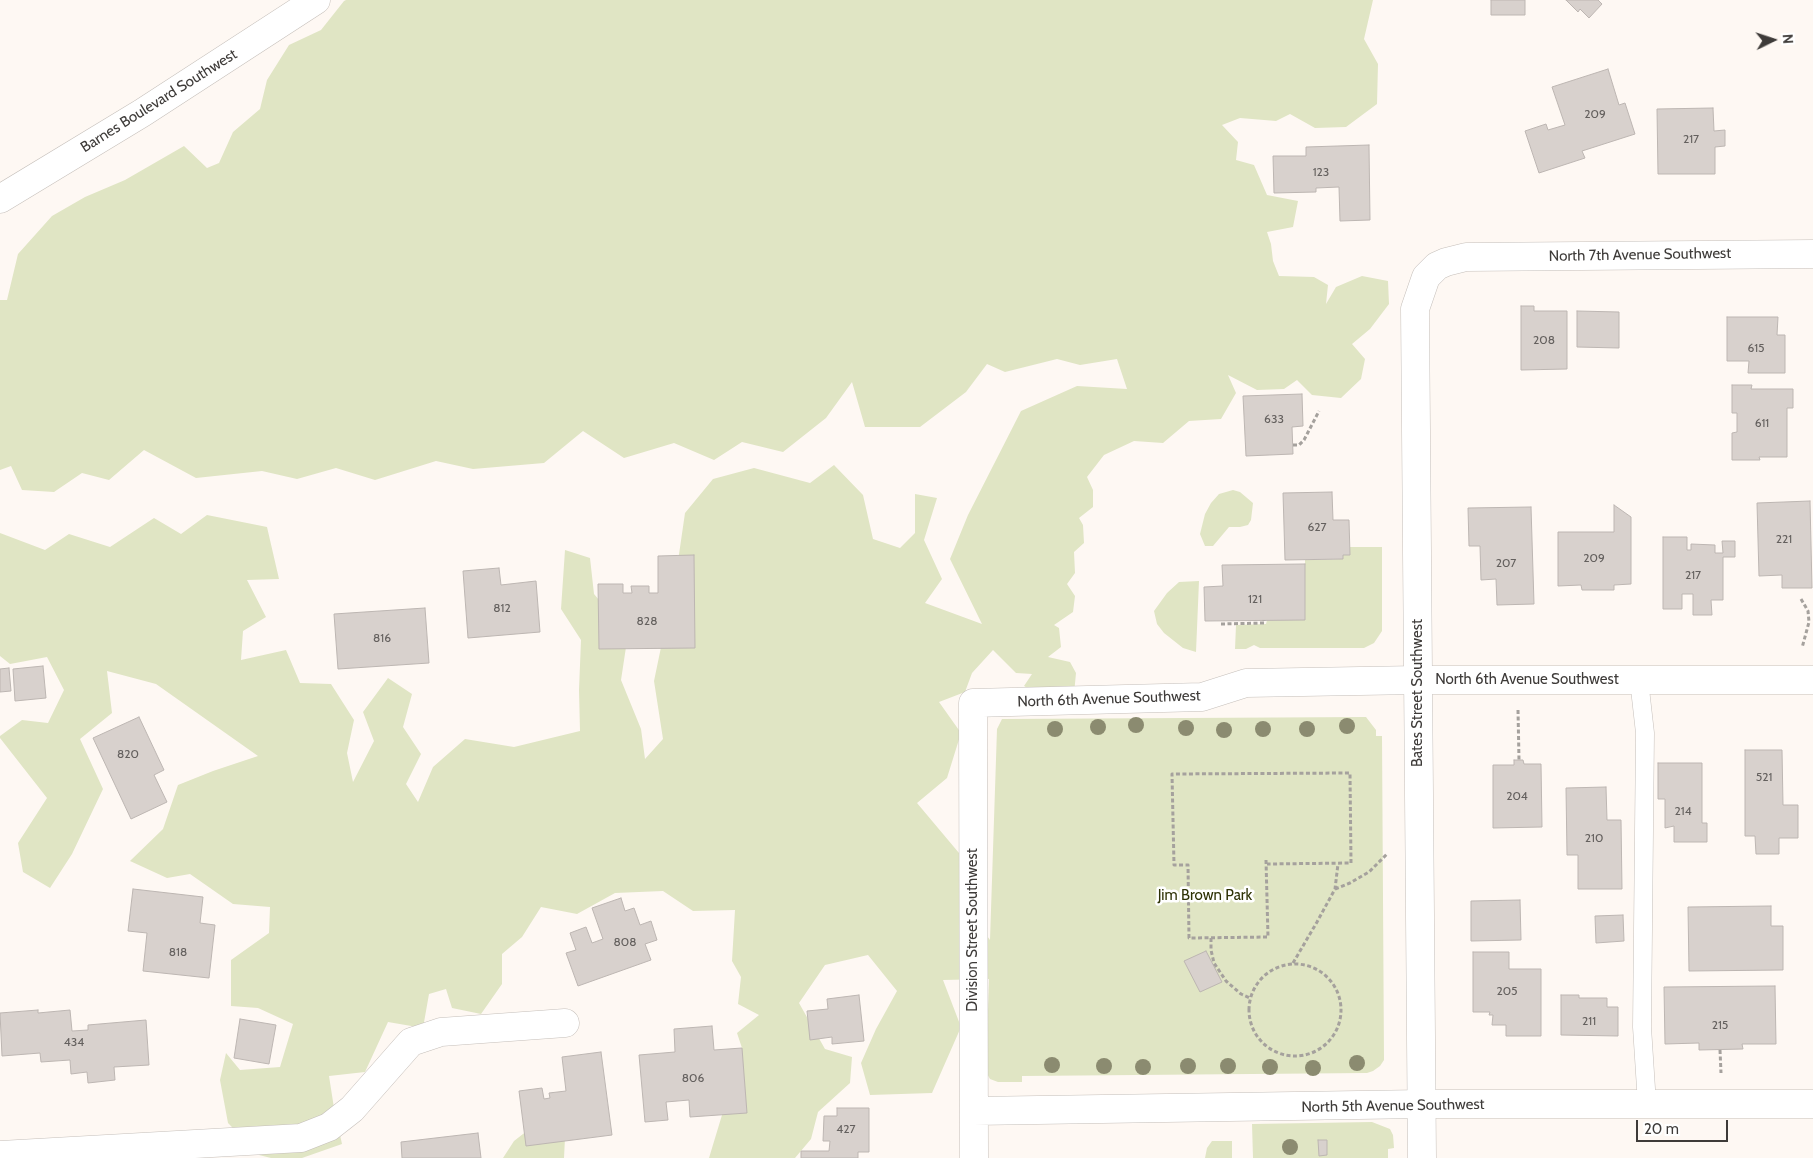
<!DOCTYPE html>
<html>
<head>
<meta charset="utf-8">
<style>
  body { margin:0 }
  #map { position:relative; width:1813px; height:1158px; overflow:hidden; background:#fef8f3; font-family:Cabin,sans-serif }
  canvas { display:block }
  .north { position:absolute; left:1748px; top:15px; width:50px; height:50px; -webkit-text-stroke:4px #fff; paint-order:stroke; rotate:86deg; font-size:14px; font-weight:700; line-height:20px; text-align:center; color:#3e3b39 }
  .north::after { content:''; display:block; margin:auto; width:18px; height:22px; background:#3e3b39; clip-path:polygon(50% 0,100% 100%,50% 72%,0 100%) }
  .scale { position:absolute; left:1636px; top:1120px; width:92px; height:22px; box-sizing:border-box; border:2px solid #3e3b39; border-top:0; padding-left:6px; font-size:15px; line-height:18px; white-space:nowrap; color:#3e3b39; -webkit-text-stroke:4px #fff; paint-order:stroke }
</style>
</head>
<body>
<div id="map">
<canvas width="1813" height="1158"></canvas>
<div class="north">N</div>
<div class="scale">20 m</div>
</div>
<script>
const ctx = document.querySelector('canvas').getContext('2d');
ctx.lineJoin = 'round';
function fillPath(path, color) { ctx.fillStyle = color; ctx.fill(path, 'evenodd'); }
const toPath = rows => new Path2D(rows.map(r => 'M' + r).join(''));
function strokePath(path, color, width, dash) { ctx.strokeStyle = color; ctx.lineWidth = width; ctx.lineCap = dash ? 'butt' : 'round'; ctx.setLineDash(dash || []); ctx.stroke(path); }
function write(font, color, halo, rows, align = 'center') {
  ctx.font = font + ' Cabin,sans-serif'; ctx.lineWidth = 5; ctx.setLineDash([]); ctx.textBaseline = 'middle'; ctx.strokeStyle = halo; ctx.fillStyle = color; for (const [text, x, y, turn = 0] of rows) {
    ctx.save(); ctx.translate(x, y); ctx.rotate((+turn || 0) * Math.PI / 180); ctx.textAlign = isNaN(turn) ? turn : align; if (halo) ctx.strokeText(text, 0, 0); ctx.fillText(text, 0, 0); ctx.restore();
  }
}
const green = toPath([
  [346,0,1373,0,1364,39,1378,64,1377,104,1346,127,1315,128,1290,114,1276,121,1240,118,1222,125,1238,142,1236,160,1254,165,1267,195,1298,201,1293,227,1267,232,1271,244,1273,261,1279,276,1314,277,1328,285,1326,304,1336,287,1362,276,1388,281,1389,304,1370,329,1352,344,1365,359,1361,379,1341,398,1312,395,1297,380,1284,389,1257,390,1228,375,1236,393,1221,419,1189,421,1163,443,1134,441,1104,455,1087,477,1093,490,1093,507,1079,518,1083,525,1084,543,1074,552,1075,573,1067,584,1075,596,1073,612,1054,625,1059,628,1061,647,1048,657,1070,662,1076,673,1074,694,1046,699,1024,686,1032,674,1016,673,993,650,972,673,965,692,939,702,961,733,947,778,917,803,980,878,965,905,990,940,997,729,1002,719,1366,717,1376,730,1376,736,1382,736,1384,1060,1380,1066,1373,1071,1367,1073,1022,1076,1022,1082,998,1082,990,1079,986,1072,989,979,943,980,961,1027,932,1093,870,1095,861,1063,876,1029,897,991,868,955,825,965,799,1003,825,1049,852,1057,850,1083,818,1112,811,1139,795,1158,709,1158,722,1115,721,1099,735,1058,742,1048,737,1033,759,1015,738,1004,741,977,732,961,735,910,693,911,663,891,615,893,577,914,541,907,522,937,502,954,502,984,481,1014,452,1008,446,989,429,994,423,1028,388,1022,365,1072,329,1076,334,1108,342,1144,302,1158,271,1158,259,1155,228,1123,220,1080,226,1053,240,1070,280,1067,293,1024,258,1008,231,1006,231,960,269,933,270,907,233,904,190,874,167,878,130,861,163,829,178,785,213,771,258,756,156,684,107,671,112,713,80,739,103,789,72,854,50,888,23,872,18,843,47,798,0,738,0,736,22,720,48,723,64,690,47,657,10,664,0,656,0,533,45,550,69,534,110,547,154,518,181,534,207,515,267,527,279,579,247,580,266,617,243,631,241,660,286,650,300,683,331,684,354,720,347,753,353,782,374,741,363,712,388,678,412,694,403,727,421,754,406,784,418,802,433,767,465,739,514,747,580,731,579,690,581,640,561,609,565,550,590,558,594,594,628,634,621,680,641,729,645,759,663,739,654,681,676,575,685,513,713,479,754,468,810,483,834,465,863,495,873,539,900,548,915,533,915,494,937,498,924,540,942,579,925,603,982,624,950,559,968,515,1021,411,1077,386,1127,389,1117,359,1080,365,1057,359,1005,372,987,364,966,392,920,427,865,427,852,382,826,418,783,452,742,442,714,460,674,443,624,458,583,431,544,463,473,469,436,461,375,480,336,468,297,479,262,471,196,478,144,450,109,480,82,473,54,492,22,490,11,466,0,470,0,300,7,300,18,254,52,216,85,197,125,180,184,146,207,168,219,163,233,132,260,109,267,80,289,45,321,30,344,1],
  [1233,490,1240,492,1253,503,1251,520,1248,525,1240,527,1229,527,1213,546,1205,546,1200,534,1205,514,1211,503,1219,494],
  [1350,547,1382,547,1382,631,1374,643,1364,648,1260,648,1254,645,1246,649,1235,649,1236,625,1266,624,1267,620,1305,619,1305,560,1342,559,1343,555,1350,554],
  [1199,581,1196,652,1183,648,1164,633,1157,624,1154,611,1167,593,1179,582],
  [1372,1122,1390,1129,1393,1135,1394,1148,1388,1149,1388,1158,1253,1158,1252,1124],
  [532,1127,565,1138,564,1158,503,1158,514,1141],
  [1212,1141,1232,1141,1232,1158,1205,1158,1207,1148]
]);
const building = toPath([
  [1491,0,1525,0,1525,15,1491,15,1491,0],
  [1566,0,1598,0,1602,4,1589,18,1580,9,1578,12,1566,0],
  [1608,69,1619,105,1625,103,1635,134,1582,151,1585,158,1539,173,1525,131,1546,124,1548,130,1565,125,1552,87,1608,69],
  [1713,108,1714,131,1725,130,1725,146,1715,147,1715,174,1658,174,1657,109,1713,108],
  [1369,145,1370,220,1340,221,1339,187,1316,188,1316,192,1274,193,1273,156,1306,156,1306,147,1369,145],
  [1521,306,1534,306,1534,311,1567,311,1567,369,1521,370,1521,306],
  [1577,311,1619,312,1619,348,1577,347,1577,311],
  [1727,317,1778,317,1777,335,1785,335,1785,373,1748,373,1749,361,1727,361,1727,317],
  [1732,385,1752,385,1751,389,1793,389,1793,408,1787,408,1787,457,1759,457,1760,460,1732,460,1732,433,1737,432,1737,413,1732,413,1732,385],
  [1302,394,1303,426,1292,427,1293,454,1246,456,1243,396,1302,394],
  [1332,492,1333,520,1349,520,1350,555,1343,555,1343,559,1285,560,1283,493,1332,492],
  [1810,501,1812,588,1782,588,1782,575,1759,576,1757,503,1810,501],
  [1614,505,1631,517,1631,584,1614,585,1614,590,1582,590,1581,585,1558,586,1558,532,1614,532,1614,505],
  [1531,507,1534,604,1497,605,1496,579,1481,580,1480,546,1469,546,1468,508,1531,507],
  [1663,537,1687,537,1687,550,1691,550,1691,544,1715,545,1715,553,1723,553,1722,541,1735,541,1735,557,1723,557,1723,600,1711,600,1712,615,1693,615,1693,594,1682,594,1682,609,1663,609,1663,537],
  [694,555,695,648,599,649,598,584,623,584,623,593,632,593,631,586,649,586,649,593,658,593,658,556,694,555],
  [1305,564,1305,620,1205,621,1204,587,1223,586,1222,565,1305,564],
  [499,568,501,585,536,581,540,632,468,638,463,571,499,568],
  [425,608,429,663,338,669,334,614,425,608],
  [43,666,46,698,15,701,13,669,43,666],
  [9,668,11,691,0,692,0,669,9,668],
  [139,717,164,770,154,775,167,802,131,819,93,738,139,717],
  [1745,750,1782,750,1783,805,1798,805,1798,838,1779,838,1779,854,1756,854,1755,836,1745,836,1745,750],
  [1514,760,1523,760,1524,764,1541,764,1542,827,1493,828,1493,765,1514,765,1514,760],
  [1658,763,1702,763,1702,823,1707,823,1707,842,1674,842,1674,826,1665,828,1665,799,1658,799,1658,763],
  [1606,787,1607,820,1621,820,1622,889,1578,889,1578,855,1567,855,1566,788,1606,787],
  [133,889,203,897,200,923,215,925,209,978,143,971,147,933,128,931,133,889],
  [621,898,625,911,634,908,640,925,651,921,657,940,645,944,651,960,578,986,566,953,576,950,570,933,586,927,592,943,603,939,592,908,621,898],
  [1520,900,1521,940,1471,941,1471,901,1520,900],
  [1771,906,1771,926,1783,926,1783,970,1689,971,1688,907,1771,906],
  [1623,915,1624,941,1596,943,1595,916,1623,915],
  [1206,951,1222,982,1200,992,1184,961,1206,951],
  [1473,952,1509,952,1509,969,1541,969,1541,1036,1506,1036,1506,1025,1492,1025,1493,1015,1489,1015,1490,1012,1473,1012,1473,952],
  [1775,986,1776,1044,1742,1044,1743,1049,1699,1050,1699,1043,1665,1044,1664,987,1775,986],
  [859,995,864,1041,832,1044,832,1037,810,1040,807,1011,828,1009,827,999,859,995],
  [1561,995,1579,995,1579,998,1607,998,1607,1007,1618,1007,1618,1036,1561,1035,1561,995],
  [38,1010,38,1013,70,1010,72,1031,88,1030,88,1025,146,1020,149,1065,114,1067,115,1080,88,1083,87,1072,71,1074,70,1060,41,1062,40,1053,2,1056,0,1013,38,1010],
  [240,1019,276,1025,269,1064,234,1058,240,1019],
  [712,1026,714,1050,742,1048,747,1113,690,1117,689,1100,666,1102,668,1120,645,1122,639,1055,675,1052,674,1029,712,1026],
  [601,1052,612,1135,526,1146,519,1091,542,1088,544,1099,550,1098,549,1093,566,1091,562,1057,601,1052],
  [837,1108,869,1108,869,1152,858,1152,858,1158,801,1158,801,1151,829,1151,830,1141,823,1141,824,1116,837,1116,837,1108],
  [478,1133,481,1158,402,1158,401,1142,478,1133],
  [1318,1140,1327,1140,1327,1155,1319,1156,1318,1140]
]);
const path = toPath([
  [1293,445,1299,445,1304,440,1319,411],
  [1801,599,1808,611,1809,622,1802,648],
  [1221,624,1264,623,1264,620],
  [1518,710,1519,760],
  [1266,860,1268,937,1189,938,1188,865,1174,865,1172,774,1350,773,1351,863,1267,864],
  [1335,889,1350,883,1369,872,1387,854],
  [1211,938,1211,950,1214,963,1226,981,1241,994,1250,998],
  [1293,963,1317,922,1335,889,1338,864],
  '1249 1010a46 46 0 1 1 92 0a46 46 0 1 1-92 0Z',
  [1720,1050,1721,1073]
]);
const service = toPath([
  [1639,680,1645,733,1642,1027,1647,1104]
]);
const minor = toPath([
  [974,1111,1422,1104,1813,1104],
  [0,1155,301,1138,329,1127,352,1109,411,1042,441,1032,565,1023],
  [974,1158,973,703,1202,697,1246,683,1417,680,1813,680]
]);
const tertiary = toPath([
  [0,199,142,113,316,0],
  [1422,1158,1415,309,1426,277,1437,266,1446,262,1466,257,1813,254]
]);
const trees = [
  [1136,725],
  [1347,726],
  [1098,727],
  [1186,728],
  [1055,729],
  [1263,729],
  [1307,729],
  [1224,730],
  [1357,1063],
  [1052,1065],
  [1104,1066],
  [1188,1066],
  [1228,1066],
  [1143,1067],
  [1270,1067],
  [1313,1068],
  [1290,1147]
];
const numberNames = [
  ["209",1595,114],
  ["217",1691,139],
  ["123",1321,172],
  ["208",1544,340],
  ["615",1756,348],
  ["633",1274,419],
  ["611",1762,423],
  ["627",1317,527],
  ["221",1784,539],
  ["209",1594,558],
  ["207",1506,563],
  ["217",1693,575],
  ["121",1255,599],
  ["812",502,608],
  ["828",647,621],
  ["816",382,638],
  ["820",128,754],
  ["521",1764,777],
  ["204",1517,796],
  ["214",1683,811],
  ["210",1594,838],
  ["808",625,942],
  ["818",178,952],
  ["205",1507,991],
  ["211",1589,1021],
  ["215",1720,1025],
  ["434",74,1042],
  ["806",693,1078],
  ["427",846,1129]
];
const streetNames = [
  ["Barnes Boulevard Southwest",159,101,-32],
  ["North 7th Avenue Southwest",1640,255,-1],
  ["North 6th Avenue Southwest",1527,680],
  ["Bates Street Southwest",1418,693,-90],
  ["North 6th Avenue Southwest",1109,699,-2],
  ["Division Street Southwest",973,930,-90],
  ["North 5th Avenue Southwest",1393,1106,-1]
];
const parkNames = [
  ["Jim Brown Park",1205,896]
];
fillPath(green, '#e0e5c4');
fillPath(building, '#d8d1cd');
strokePath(building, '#bdb6b2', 1);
strokePath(service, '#c5bfba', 19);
strokePath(minor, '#c5bfba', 29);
strokePath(tertiary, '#c5bfba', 29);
strokePath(path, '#a5a19d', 3, [4, 2.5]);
strokePath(service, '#fff', 18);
strokePath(minor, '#fff', 28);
strokePath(tertiary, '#fff', 28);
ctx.fillStyle = '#8b8b70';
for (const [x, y] of trees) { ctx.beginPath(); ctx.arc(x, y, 8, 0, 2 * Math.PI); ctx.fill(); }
write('12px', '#64605e', null, numberNames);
write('15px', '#3e3b39', '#fff', streetNames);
write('15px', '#2d3104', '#fff', parkNames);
</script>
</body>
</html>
